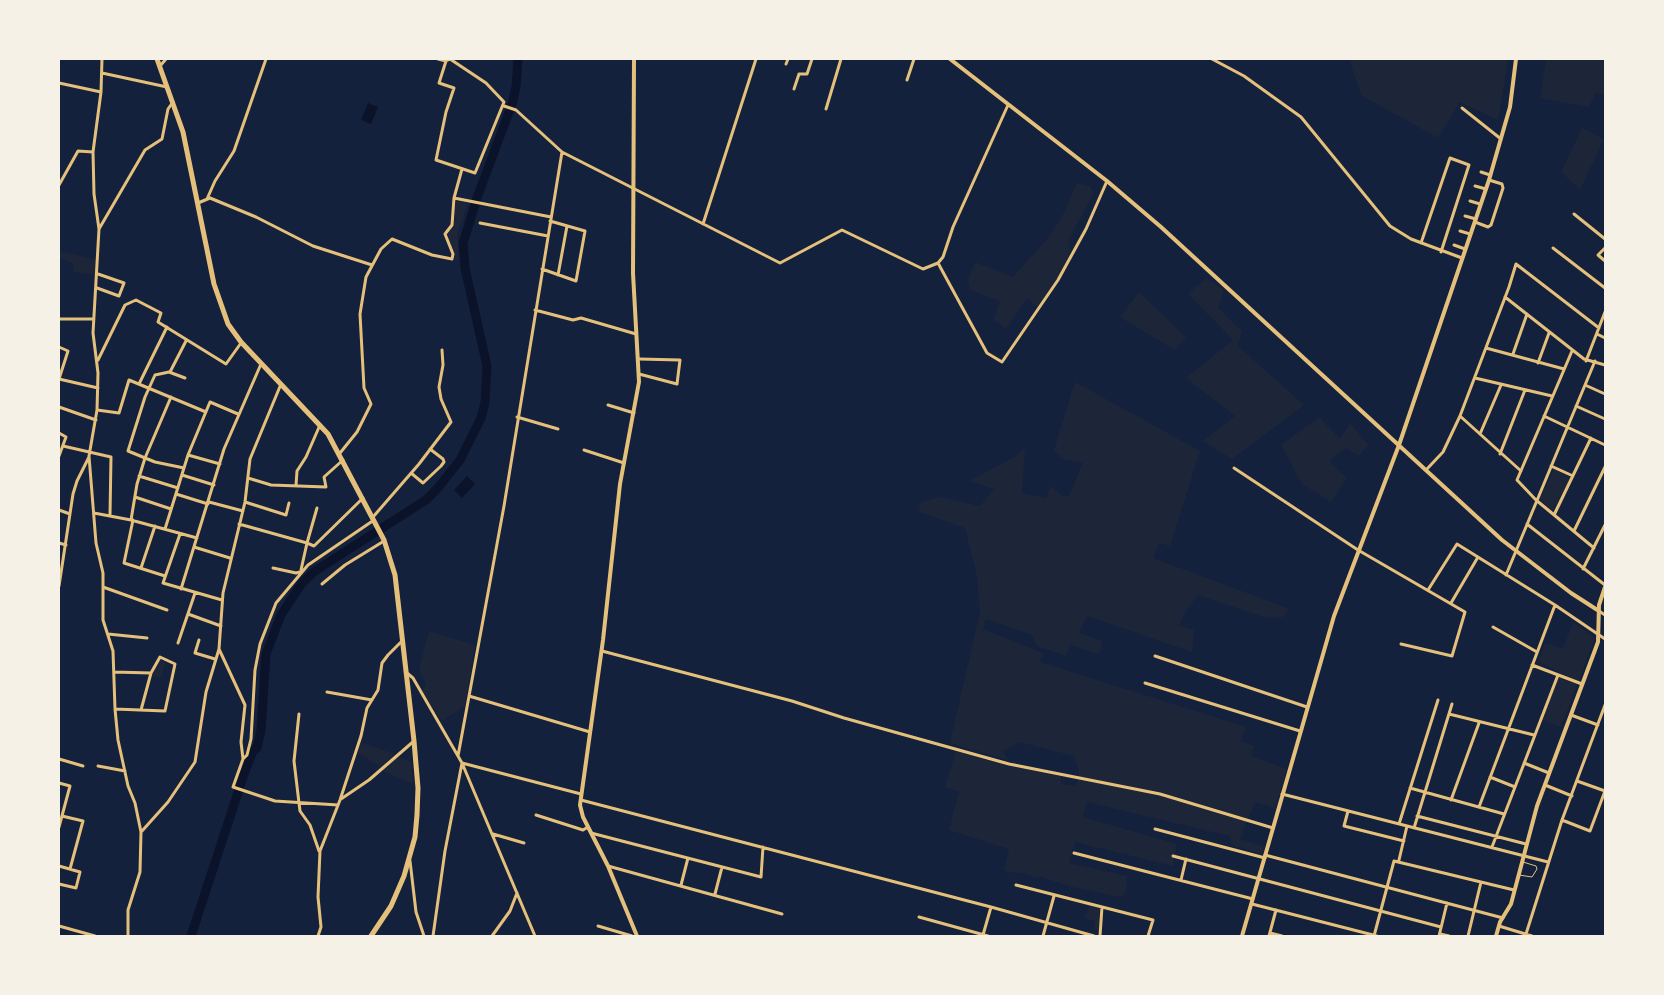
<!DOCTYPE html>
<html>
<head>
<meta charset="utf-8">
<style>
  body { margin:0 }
  #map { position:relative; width:1664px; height:995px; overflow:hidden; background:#14213d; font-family:"DejaVu Sans",sans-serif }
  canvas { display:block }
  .frame { position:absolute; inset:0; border:60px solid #f6f1e7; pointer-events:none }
</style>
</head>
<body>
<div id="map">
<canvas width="1664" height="995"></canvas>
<div class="frame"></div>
</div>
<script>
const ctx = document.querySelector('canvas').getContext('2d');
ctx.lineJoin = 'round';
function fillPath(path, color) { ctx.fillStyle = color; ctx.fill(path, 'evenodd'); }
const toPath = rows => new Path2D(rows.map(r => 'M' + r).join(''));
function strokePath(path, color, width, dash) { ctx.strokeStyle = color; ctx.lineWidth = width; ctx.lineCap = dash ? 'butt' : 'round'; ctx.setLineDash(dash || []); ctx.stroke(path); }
const green = toPath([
  [1349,59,1508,59,1498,120,1460,102,1438,138,1361,95],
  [1546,59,1605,59,1605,96,1596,92,1589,107,1540,98],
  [1582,128,1604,139,1580,190,1561,172],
  [1077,183,1090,186,1094,193,1068,240,1070,250,1067,262,1038,308,1027,298,1006,329,994,320,1000,301,970,290,968,281,975,262,1013,277,1047,239,1064,213],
  [456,201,468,203,457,235,460,260,455,260,454,252,447,236,453,225],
  [60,251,97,260,96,275,74,272,73,263,59,258],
  [1206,278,1224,290,1218,308,1242,331,1238,346,1304,405,1232,459,1203,441,1235,416,1186,378,1233,340,1188,294],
  [1139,292,1186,337,1175,350,1120,317],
  [1075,382,1200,451,1170,546,1159,543,1153,558,1290,609,1283,617,1267,618,1198,595,1184,614,1179,626,1194,630,1192,652,1087,616,1079,633,1103,641,1099,654,1070,645,1066,656,1037,646,1032,635,986,619,983,629,1043,653,1040,662,1246,727,1241,741,1254,746,1251,756,1287,769,1275,808,1255,802,1240,839,1264,847,1262,854,1232,845,1230,836,1087,802,1083,817,1177,844,1173,866,1075,842,1069,863,1127,876,1126,891,1121,897,1068,886,1042,877,1034,878,1029,874,1007,872,1004,869,1009,849,949,830,959,792,945,787,956,751,1008,766,1061,776,1061,784,1076,786,1079,773,1074,756,1019,742,1003,751,1008,760,950,743,980,612,977,576,965,528,919,512,920,503,939,497,980,506,994,489,969,481,1013,458,1025,447,1022,493,1046,498,1051,486,1063,496,1069,496,1083,463,1062,459,1054,450],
  [1319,417,1340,439,1350,423,1368,445,1359,456,1346,448,1329,461,1347,478,1331,502,1302,484,1281,445],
  [1554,469,1571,478,1552,511,1540,499],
  [1573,622,1595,638,1561,727,1542,720,1560,672,1538,661,1545,643,1563,649],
  [429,631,475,645,465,706,442,721,422,691,426,684,419,670],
  [160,661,165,662,161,678,152,676],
  [361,743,375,747,394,754,381,767,358,753],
  [397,756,411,762,413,784,383,771],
  [1090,906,1100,909,1099,930,1094,929,1095,921,1084,918]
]);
const water = toPath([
  [368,103,378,107,371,124,361,120],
  [467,476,475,484,462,498,454,490]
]);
const river = toPath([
  [191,936,245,771,253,751,257,748,261,730,266,654,281,615,302,583,315,571,426,500,437,489,460,460,481,418,485,403,487,366,465,268,463,243,478,195,512,104,516,87,518,59]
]);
const service = toPath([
  [1519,875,1532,877,1537,869,1536,866,1523,862]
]);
const minor = toPath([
  [102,59,101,92,93,152,94,194,99,229,93,333,98,373,97,410,89,456,96,543,103,573,103,620,113,651,115,709,118,740,128,786,135,803,141,832,140,872,128,910,128,936],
  [438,59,446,61],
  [450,59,486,83,504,102,475,173,436,160,446,112,454,88,439,83,446,61,450,59],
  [1212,59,1244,76,1301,117,1390,226,1411,239,1462,258],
  [786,64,788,59],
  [160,66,166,59],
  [102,73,167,87],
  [907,80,914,59],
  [59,83,101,92],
  [794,89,799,74,807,74,812,59],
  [504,106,516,110,562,152,780,263,842,230,923,269,938,263,943,257,953,227,1008,105],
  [1462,108,1501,139],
  [826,109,841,59],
  [1481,172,1490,175],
  [59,185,78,151,93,152],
  [1475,186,1486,189],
  [454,198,551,217],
  [207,199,215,181,234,151,266,59],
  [1470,201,1480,204],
  [198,203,210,198,256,217,313,246,372,265],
  [1574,214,1605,239],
  [1465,216,1476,219],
  [1475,222,1488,227,1491,225,1503,188,1502,184,1489,180],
  [480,223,548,236],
  [703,224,756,59],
  [99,229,145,150,162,139,168,109,173,102],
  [1460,231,1470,234],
  [1421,243,1450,158,1469,165,1441,252],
  [1454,245,1465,249],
  [1553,248,1605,288],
  [1605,248,1598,255,1605,261],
  [938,263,987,353,1002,362,1058,280,1086,229,1107,181],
  [542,269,576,281,585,231,550,221],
  [558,275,567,226],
  [97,288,119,296,124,283,98,274],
  [1505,297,1584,359,1605,365],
  [535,310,573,320,581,318,636,334],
  [59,319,94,319],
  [1597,334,1605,338],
  [59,347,68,351,59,379],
  [1486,348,1564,369],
  [1572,351,1517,480,1536,500,1594,548],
  [1513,354,1527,314],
  [639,359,680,360,677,384,639,374],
  [98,360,125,305,136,300,161,313,158,322,226,364,241,343],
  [1586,361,1605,312],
  [1538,363,1549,333],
  [170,372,186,341],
  [1475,378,1552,396],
  [59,379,98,388],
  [139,384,167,327],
  [1585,385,1605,394],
  [608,405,634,413],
  [1576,406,1605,419],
  [59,407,96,420],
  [97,410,119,413,129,380,206,412],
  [1460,416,1521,471],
  [1544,416,1605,445],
  [517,417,558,429],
  [59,433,66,437,59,456],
  [1480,434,1501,385],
  [63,446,111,457,110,515],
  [584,450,624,463],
  [340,453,357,432,371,404,364,388,360,314,366,277,381,249,392,239,432,255,452,259,453,254,445,234,452,225,454,198,462,169],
  [1500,454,1525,390],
  [188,455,220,464],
  [1551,466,1573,476],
  [184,468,155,462,128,451,145,397,155,375,169,372,185,378],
  [1234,468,1358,550,1465,612,1452,656,1401,644],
  [1426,470,1443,452,1460,416,1509,287,1516,264,1599,328],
  [411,473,423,483,441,466,444,462,443,459,430,449],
  [182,475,214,485],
  [139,476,178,488],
  [248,478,271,485,326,487,324,477,343,460],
  [296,485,297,471,306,457,320,425],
  [176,494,208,504],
  [135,497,171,509],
  [209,502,243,511],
  [245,502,286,515,289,503],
  [59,510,70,514],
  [94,513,131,520,197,538],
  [1554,515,1591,438],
  [373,517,419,464,451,422,441,399,439,387,443,365,442,350],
  [131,520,137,484,145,458,171,397],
  [133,520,124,563,165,576],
  [239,524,307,543,317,508],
  [1527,524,1605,585],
  [165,529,188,455,210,402,238,414],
  [1574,531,1605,467],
  [180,534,163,583,222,600],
  [59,543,66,545],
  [194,547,230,558],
  [141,568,155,526],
  [273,568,296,573,300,572],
  [1583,569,1605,525],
  [301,570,307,543,314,546,363,498],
  [1506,575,1595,361],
  [322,584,345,565,384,541],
  [59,586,73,494,77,481,89,457],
  [103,587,167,610],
  [181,589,224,449,261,364],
  [1428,590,1457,544,1555,605,1605,639],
  [1451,603,1478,557],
  [1599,611,1605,615],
  [188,614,221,626],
  [1493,627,1537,652],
  [108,634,147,638],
  [199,640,195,653,215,659],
  [178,643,195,593],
  [219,649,245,705,241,742,243,759,233,787,275,801,338,805],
  [602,651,792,701,844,718,1009,764,1160,794,1273,828],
  [1155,656,1307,707],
  [1532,665,1582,684],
  [114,672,151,673,160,657,175,664,165,711,115,709],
  [407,673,413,678,462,763,535,936],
  [1145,683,1300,731],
  [327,692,372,700],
  [469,696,590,732],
  [141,710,151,673],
  [299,714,294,761,299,803,300,811,310,825,319,851],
  [1449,714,1534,735],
  [1571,715,1598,725],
  [458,756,504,506,562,152],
  [59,759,83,766],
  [243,759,247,755,251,739,255,670,260,644,276,603,308,565,374,520],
  [1524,763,1549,773],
  [98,766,125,771],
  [1490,777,1515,787],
  [1577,781,1605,791],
  [59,783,70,786,59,827],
  [1545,785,1572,796],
  [1410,788,1504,814],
  [1282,794,1548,862],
  [341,799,369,780,414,741],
  [581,800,991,907,1094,936],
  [1451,800,1479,723],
  [1479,807,1555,605],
  [1348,811,1344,826,1404,841],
  [536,815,583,830,588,827],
  [62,816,83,821,70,869],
  [1417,816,1526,844],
  [1562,820,1590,831,1605,791],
  [1399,824,1438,700],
  [1414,828,1452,704],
  [1155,829,1265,858],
  [142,831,168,802,195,762,206,692,219,649,223,593,245,502,250,459,281,384],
  [591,833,761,877,763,847],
  [493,834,524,843],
  [1492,847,1558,675],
  [1074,853,1253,899],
  [1265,855,1503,918],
  [1173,856,1441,927],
  [1399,860,1407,826],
  [410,861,416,912,424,936],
  [59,866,80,872,76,888,59,884],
  [608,866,782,914],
  [1181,880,1186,859],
  [681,885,688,858],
  [1016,885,1153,920,1148,936],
  [715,894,722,867],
  [1252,904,1377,936],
  [919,917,988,936],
  [59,926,95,936],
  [598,926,632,936],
  [1499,926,1532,936],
  [1270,933,1282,936],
  [1440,934,1449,936],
  [1526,934,1562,820,1605,705],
  [983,935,991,907],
  [318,936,321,927,318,897,320,851,340,800,361,736,367,708,378,690,382,663,388,655,403,640],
  [433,936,445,851,462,763,581,794],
  [492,936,510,911,517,893],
  [1043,936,1054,896],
  [1100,936,1102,907],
  [1269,936,1276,910],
  [1374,936,1394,861,1514,890],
  [1439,936,1447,903],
  [1468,936,1481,882]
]);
const tertiary = toPath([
  [634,59,633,273,639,382,620,484,603,640,580,805,583,817,608,866,637,936],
  [950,59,1107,181,1161,227,1502,540,1571,593,1599,611],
  [1242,936,1334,616,1399,445,1489,180,1510,107,1516,59],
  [1496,936,1500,922,1511,904,1537,806,1598,642,1599,605,1605,587]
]);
const primary = toPath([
  [157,59,183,132,214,284,228,324,241,342,328,434,384,540,395,575,414,741,418,788,417,815,415,837,404,876,391,906,371,936]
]);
fillPath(green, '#1d2539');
fillPath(water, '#0b132b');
strokePath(river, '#0b132b', 9);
strokePath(service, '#e5c07b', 1);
strokePath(minor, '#e5c07b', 3);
strokePath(tertiary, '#e5c07b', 4);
strokePath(primary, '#e5c07b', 5);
</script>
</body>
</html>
